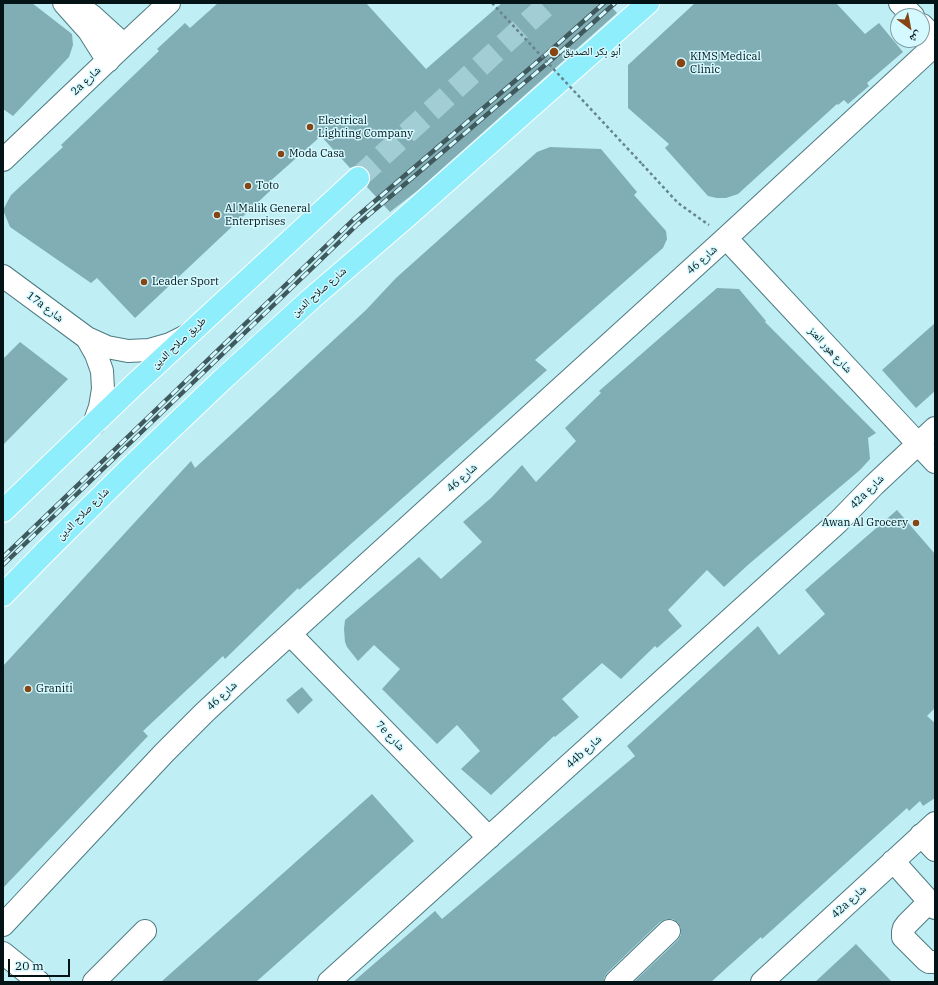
<!DOCTYPE html>
<html>
<head>
<meta charset="utf-8">
<style>
  body { margin:0 }
  #map { position:relative; width:938px; height:985px; overflow:hidden; background:#bfeef5; font-family:"IBM Plex Serif","Noto Naskh Arabic",serif }
  canvas { display:block }
  .frame { position:absolute; inset:0; border:4px solid #031316; pointer-events:none }
  .north { position:absolute; left:890px; top:8px; width:40px; height:40px; box-sizing:border-box; background:#d4f9ff; border:1px solid #809da2; border-radius:50%; rotate:148deg; font-size:11px; font-weight:700; line-height:16px; text-align:center; color:#031316 }
  .north::after { content:''; display:block; margin:auto; width:14px; height:18px; background:#864512; clip-path:polygon(50% 0,100% 100%,50% 72%,0 100%) }
  .scale { position:absolute; left:8px; top:959px; width:62px; height:18px; box-sizing:border-box; border:2px solid #031316; border-top:0; padding-left:5px; font-size:12px; line-height:14px; white-space:nowrap; color:#031316; -webkit-text-stroke:3px #d4f9ff; paint-order:stroke }
</style>
</head>
<body>
<div id="map">
<canvas width="938" height="985"></canvas>
<div class="frame"></div>
<div class="north">ش</div>
<div class="scale">20 m</div>
</div>
<script>
const ctx = document.querySelector('canvas').getContext('2d');
ctx.lineJoin = 'round';
function fillPath(path, color) { ctx.fillStyle = color; ctx.fill(path, 'evenodd'); }
const toPath = rows => new Path2D(rows.map(r => 'M' + r).join(''));
function strokePath(path, color, width, dash) { ctx.strokeStyle = color; ctx.lineWidth = width; ctx.lineCap = dash ? 'butt' : 'round'; ctx.setLineDash(dash || []); ctx.stroke(path); }
function write(font, color, halo, rows, align = 'center') {
  ctx.font = font + ' "IBM Plex Serif","Noto Naskh Arabic",serif'; ctx.lineWidth = 3; ctx.setLineDash([]); ctx.textBaseline = 'middle'; ctx.strokeStyle = halo; ctx.fillStyle = color; for (const [text, x, y, turn = 0] of rows) {
    ctx.save(); ctx.translate(x, y); ctx.rotate((+turn || 0) * Math.PI / 180); ctx.textAlign = isNaN(turn) ? turn : align; if (halo) ctx.strokeText(text, 0, 0); ctx.fillText(text, 0, 0); ctx.restore();
  }
}
const building = toPath([
  [3,3,32,3,72,34,73,45,69,57,13,116,3,109],
  [218,3,366,3,426,69,502,3,608,3,617,13,417,191,390,212,367,187,370,181,370,176,367,170,361,166,356,166,350,168,321,136,267,184,272,189,135,318,97,278,91,283,10,227,3,210,11,195,63,147,61,145,159,51,157,49,185,23,190,28],
  [695,3,836,3,865,34,879,23,903,52,867,83,869,86,848,104,844,100,838,105,837,104,738,194,726,198,717,198,708,196,665,148,669,144,628,108,628,65],
  [550,147,601,149,637,192,634,195,666,231,667,239,663,248,535,360,547,370,299,590,298,588,225,659,223,656,143,731,148,736,3,888,3,666,191,461,195,468,366,310,396,278,537,152],
  [717,288,739,289,766,321,765,322,876,433,868,438,870,459,860,470,749,564,724,587,707,570,668,610,682,626,657,648,655,646,621,679,602,663,562,699,579,717,555,737,554,736,491,795,461,769,480,751,457,725,437,744,382,689,400,669,374,645,358,661,347,647,345,642,344,629,345,620,419,557,441,579,482,542,463,522,491,498,522,465,536,482,576,441,565,428,601,393,599,391],
  [935,323,935,391,916,408,882,370],
  [20,342,68,379,3,445,3,359],
  [897,510,935,554,935,708,927,716,935,723,935,798,923,806,920,801,909,811,907,808,762,939,761,937,711,982,634,982,678,940,681,935,681,928,678,923,673,919,666,919,660,922,607,973,604,978,604,982,353,982,435,911,442,919,635,756,627,746,758,626,779,655,825,614,805,590],
  [302,687,313,700,298,714,286,700],
  [372,794,414,841,256,982,161,982],
  [856,944,892,982,815,982]
]);
const majorTunnel = toPath([
  [358,178,549,3]
]);
const path = toPath([
  [642,164,678,203,709,225]
]);
const minor = toPath([
  [64,3,89,31,108,61],
  [900,3,913,16],
  [81,8,91,15,124,45],
  [922,25,935,38],
  [3,160,124,45,169,3],
  [726,238,935,462],
  [3,276,87,338,107,347,128,351,149,350,170,344,186,336],
  [87,338,96,354,102,371,103,389,100,407,94,424],
  [290,634,489,838],
  [921,835,935,850],
  [893,861,935,908],
  [929,902,907,924,904,928,903,932,903,937,926,960,929,962,935,962],
  [3,925,164,753,205,712,247,673,726,238,935,45],
  [3,953,39,982],
  [94,982,145,931],
  [329,982,838,522,874,485,935,428],
  [616,982,669,931],
  [762,982,935,823]
]);
const major = toPath([
  [3,511,134,385,358,178],
  [3,595,49,548,135,463,223,379,312,298,404,219,648,3]
]);
const rail = toPath([
  [3,557,354,219,551,50,604,3],
  [3,565,358,224,557,55,615,3]
]);
const pathBridge = toPath([
  [492,3,642,164]
]);
const markers = [
  [554,52,5,"#864512"],
  [681,63,5,"#864512"],
  [310,127,4,"#864512"],
  [281,154,4,"#864512"],
  [248,186,4,"#864512"],
  [217,215,4,"#864512"],
  [144,282,4,"#864512"],
  [916,523,4,"#864512"],
  [28,689,4,"#864512"]
];
const poiNames = [
  ["أبو بكر الصديق",563,52],
  ["KIMS Medical",690,57],
  ["Clinic",690,70],
  ["Electrical",318,121],
  ["Lighting Company",318,134],
  ["Moda Casa",289,154],
  ["Toto",256,186],
  ["Al Malik General",225,209],
  ["Enterprises",225,222],
  ["Leader Sport",152,282],
  ["Awan Al Grocery",908,523,"right"],
  ["Graniti",36,689]
];
const streetNames = [
  ["2a شارع",86,81,-44],
  ["شارع 46",702,260,-42],
  ["شارع صلاح الدين",319,292,-41],
  ["17a شارع",45,307,37],
  ["طريق صلاح الدين",179,343,-43],
  ["شارع هور العنز",830,350,47],
  ["شارع 46",462,478,-42],
  ["42a شارع",867,492,-45],
  ["شارع صلاح الدين",83,514,-45],
  ["شارع 46",222,696,-43],
  ["7e شارع",390,736,46],
  ["44b شارع",584,752,-42],
  ["42a شارع",849,902,-43]
];
fillPath(building, '#80aeb4');
strokePath(majorTunnel, '#a3cdd4', 22, [22, 11]);
strokePath(minor, '#4e7a80', 24);
strokePath(major, '#fff', 24);
strokePath(path, '#65858a', 2.5, [3, 3]);
strokePath(minor, '#fff', 22);
strokePath(major, '#8eeefb', 22);
strokePath(rail, '#3f595d', 4.5);
strokePath(rail, '#d4f9ff', 3, [9]);
strokePath(pathBridge, '#65858a', 2.5, [3, 3]);
for (const [x, y, r, color] of markers) { const dot = new Path2D(); dot.arc(x, y, r, 0, 2 * Math.PI); ctx.fillStyle = color; ctx.fill(dot); strokePath(dot, '#d4f9ff', 1.5); }
write('11px', '#031316', '#d4f9ff', poiNames, 'left');
write('11px', '#031316', '#d4f9ff', streetNames);
</script>
</body>
</html>
